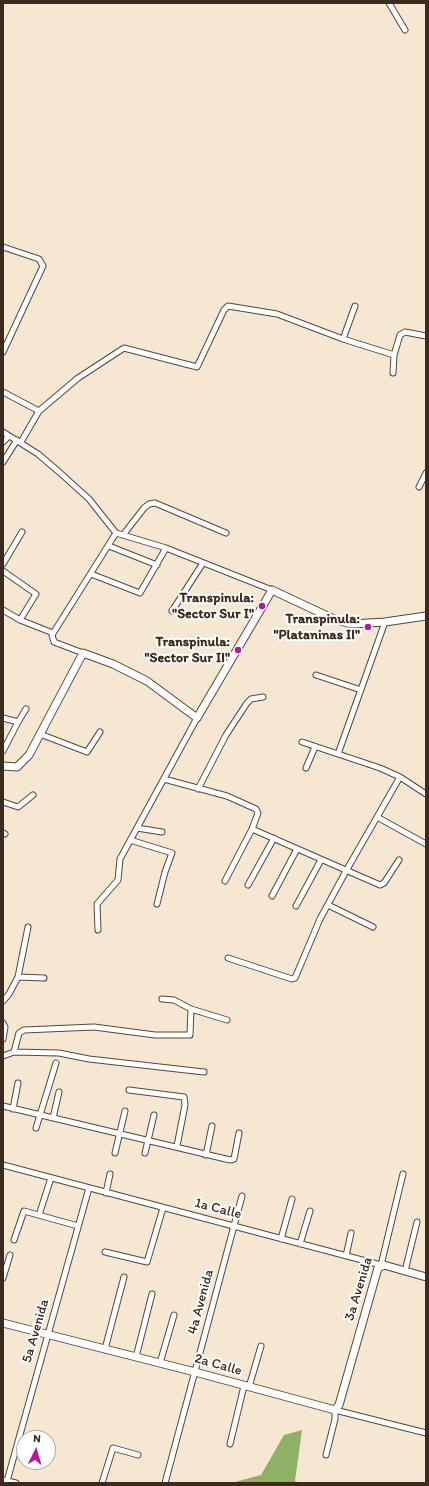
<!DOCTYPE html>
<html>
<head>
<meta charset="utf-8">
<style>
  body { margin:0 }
  #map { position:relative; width:429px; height:1486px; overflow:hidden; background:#f6e7d2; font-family:Itim,sans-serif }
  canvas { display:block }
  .frame { position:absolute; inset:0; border:4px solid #3b2a1e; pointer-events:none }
  .north { position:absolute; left:16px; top:1430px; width:40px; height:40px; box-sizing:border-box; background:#fff; border:1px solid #b1aaa5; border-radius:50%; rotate:5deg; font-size:11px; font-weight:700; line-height:16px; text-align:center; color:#3b2a1e }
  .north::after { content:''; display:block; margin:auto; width:14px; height:18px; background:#b5179e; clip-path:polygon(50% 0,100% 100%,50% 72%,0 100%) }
</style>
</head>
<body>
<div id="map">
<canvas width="429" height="1486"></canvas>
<div class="frame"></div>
<div class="north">N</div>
</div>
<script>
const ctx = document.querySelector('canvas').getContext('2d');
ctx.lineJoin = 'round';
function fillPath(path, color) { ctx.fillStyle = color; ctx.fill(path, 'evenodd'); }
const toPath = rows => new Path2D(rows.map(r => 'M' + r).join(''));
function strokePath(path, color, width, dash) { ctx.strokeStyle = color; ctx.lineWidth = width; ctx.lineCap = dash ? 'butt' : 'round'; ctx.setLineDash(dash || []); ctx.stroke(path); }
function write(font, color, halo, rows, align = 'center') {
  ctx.font = font + ' Itim,sans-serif'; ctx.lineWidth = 4; ctx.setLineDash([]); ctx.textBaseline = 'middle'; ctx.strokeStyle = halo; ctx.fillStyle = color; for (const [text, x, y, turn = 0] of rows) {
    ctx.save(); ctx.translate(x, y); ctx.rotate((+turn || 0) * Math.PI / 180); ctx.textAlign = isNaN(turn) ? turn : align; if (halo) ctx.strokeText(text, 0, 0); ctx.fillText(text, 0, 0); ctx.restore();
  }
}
const forest = toPath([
  [302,1430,295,1481,299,1483,231,1483,261,1475,284,1435]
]);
const street = toPath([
  [389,3,405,30],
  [3,247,39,259,43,266,3,352],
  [343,339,355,306],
  [393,373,394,355,400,335,405,332,426,336],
  [3,392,39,411],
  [3,432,38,454,58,471,89,499,116,533,166,548,272,590],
  [3,442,9,436],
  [21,442,39,411,78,378,124,348,197,367,224,310,228,306,277,314,343,339,394,355],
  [3,462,17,440],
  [419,487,426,473],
  [123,535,144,508,149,504,155,503,226,533],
  [109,546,157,565],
  [3,564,22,532],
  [3,571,36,594,20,620],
  [91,574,140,593,166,548],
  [3,610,20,620,53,633],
  [172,611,203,563],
  [83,653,54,642,52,635,116,533],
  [316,675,361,690],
  [3,718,18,722,3,751],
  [18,722,26,709],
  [40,734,87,752,100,732],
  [338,754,385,622],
  [306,768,315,747],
  [400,777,426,794],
  [164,779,227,796,256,809,258,813,252,829,225,881],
  [198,789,226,735,247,703,251,699,263,697],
  [3,802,18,807,33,795],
  [377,817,426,844],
  [137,828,162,832],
  [252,829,380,885,384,883,399,860],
  [3,833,5,834],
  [130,840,172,853,165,872,157,904],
  [248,885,274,838],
  [272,896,297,849],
  [328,905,373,927],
  [296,906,321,860],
  [98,930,97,904,118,880,120,859,197,718],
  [228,958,292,979,295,978,320,919,346,871,400,777,380,768,302,742],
  [18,977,44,978],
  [162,999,174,1000,191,1009],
  [3,1001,9,994,18,977,28,927],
  [3,1023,5,1027,3,1039],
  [14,1052,19,1033,24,1030,94,1027,155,1035,190,1035,191,1009,227,1020],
  [3,1056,14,1052,59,1053,89,1059,204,1072],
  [129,1090,184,1097,185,1105,177,1146],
  [3,1106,230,1160,234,1159,239,1133],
  [13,1109,18,1083],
  [53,1118,59,1092],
  [36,1128,56,1063],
  [115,1153,125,1111],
  [145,1153,154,1115],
  [206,1155,212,1126],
  [3,1165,381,1265,403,1174],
  [106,1193,110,1174],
  [39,1215,51,1178],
  [281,1239,292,1199],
  [14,1240,24,1211,78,1226],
  [300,1244,310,1211],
  [105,1252,147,1262,163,1208],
  [346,1256,351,1233],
  [405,1271,417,1222],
  [3,1278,10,1255],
  [105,1349,124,1277],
  [136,1357,152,1294],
  [160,1363,174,1315],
  [249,1387,261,1346],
  [230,1444,244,1386],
  [326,1455,335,1419,335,1410,426,1433],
  [3,1480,16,1483],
  [7,1481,89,1188],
  [102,1483,113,1448,138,1455],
  [165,1483,242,1196]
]);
const secondary = toPath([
  [3,766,17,767,29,755,83,653,113,664,147,681,197,718,272,590,336,620,352,624,385,622,426,616],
  [3,1323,195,1372,335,1410,339,1405,378,1268,384,1265,426,1277]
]);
const markers = [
  [262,606,4,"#b5179e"],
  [368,627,4,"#b5179e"],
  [238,650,4,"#b5179e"]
];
const poiNames = [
  ["Transpinula:",254,598],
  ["\"Sector Sur I\"",254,614],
  ["Transpinula:",360,619],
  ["\"Plataninas II\"",360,635],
  ["Transpinula:",230,642],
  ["\"Sector Sur II\"",230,658]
];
const streetNames = [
  ["1a Calle",218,1209,15],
  ["3a Avenida",359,1289,-73],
  ["4a Avenida",201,1302,-75],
  ["5a Avenida",36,1331,-74],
  ["2a Calle",218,1365,16]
];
fillPath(forest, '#8eb166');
strokePath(street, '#574639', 7);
strokePath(secondary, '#574639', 9);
strokePath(street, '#fff', 5);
strokePath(secondary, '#fff', 7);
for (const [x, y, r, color] of markers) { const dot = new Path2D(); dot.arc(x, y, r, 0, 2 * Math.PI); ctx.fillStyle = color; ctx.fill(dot); strokePath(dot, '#fff', 1.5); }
write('bold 14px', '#3b2a1e', '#fff', poiNames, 'right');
write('14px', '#3b2a1e', '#fff', streetNames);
</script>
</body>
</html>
